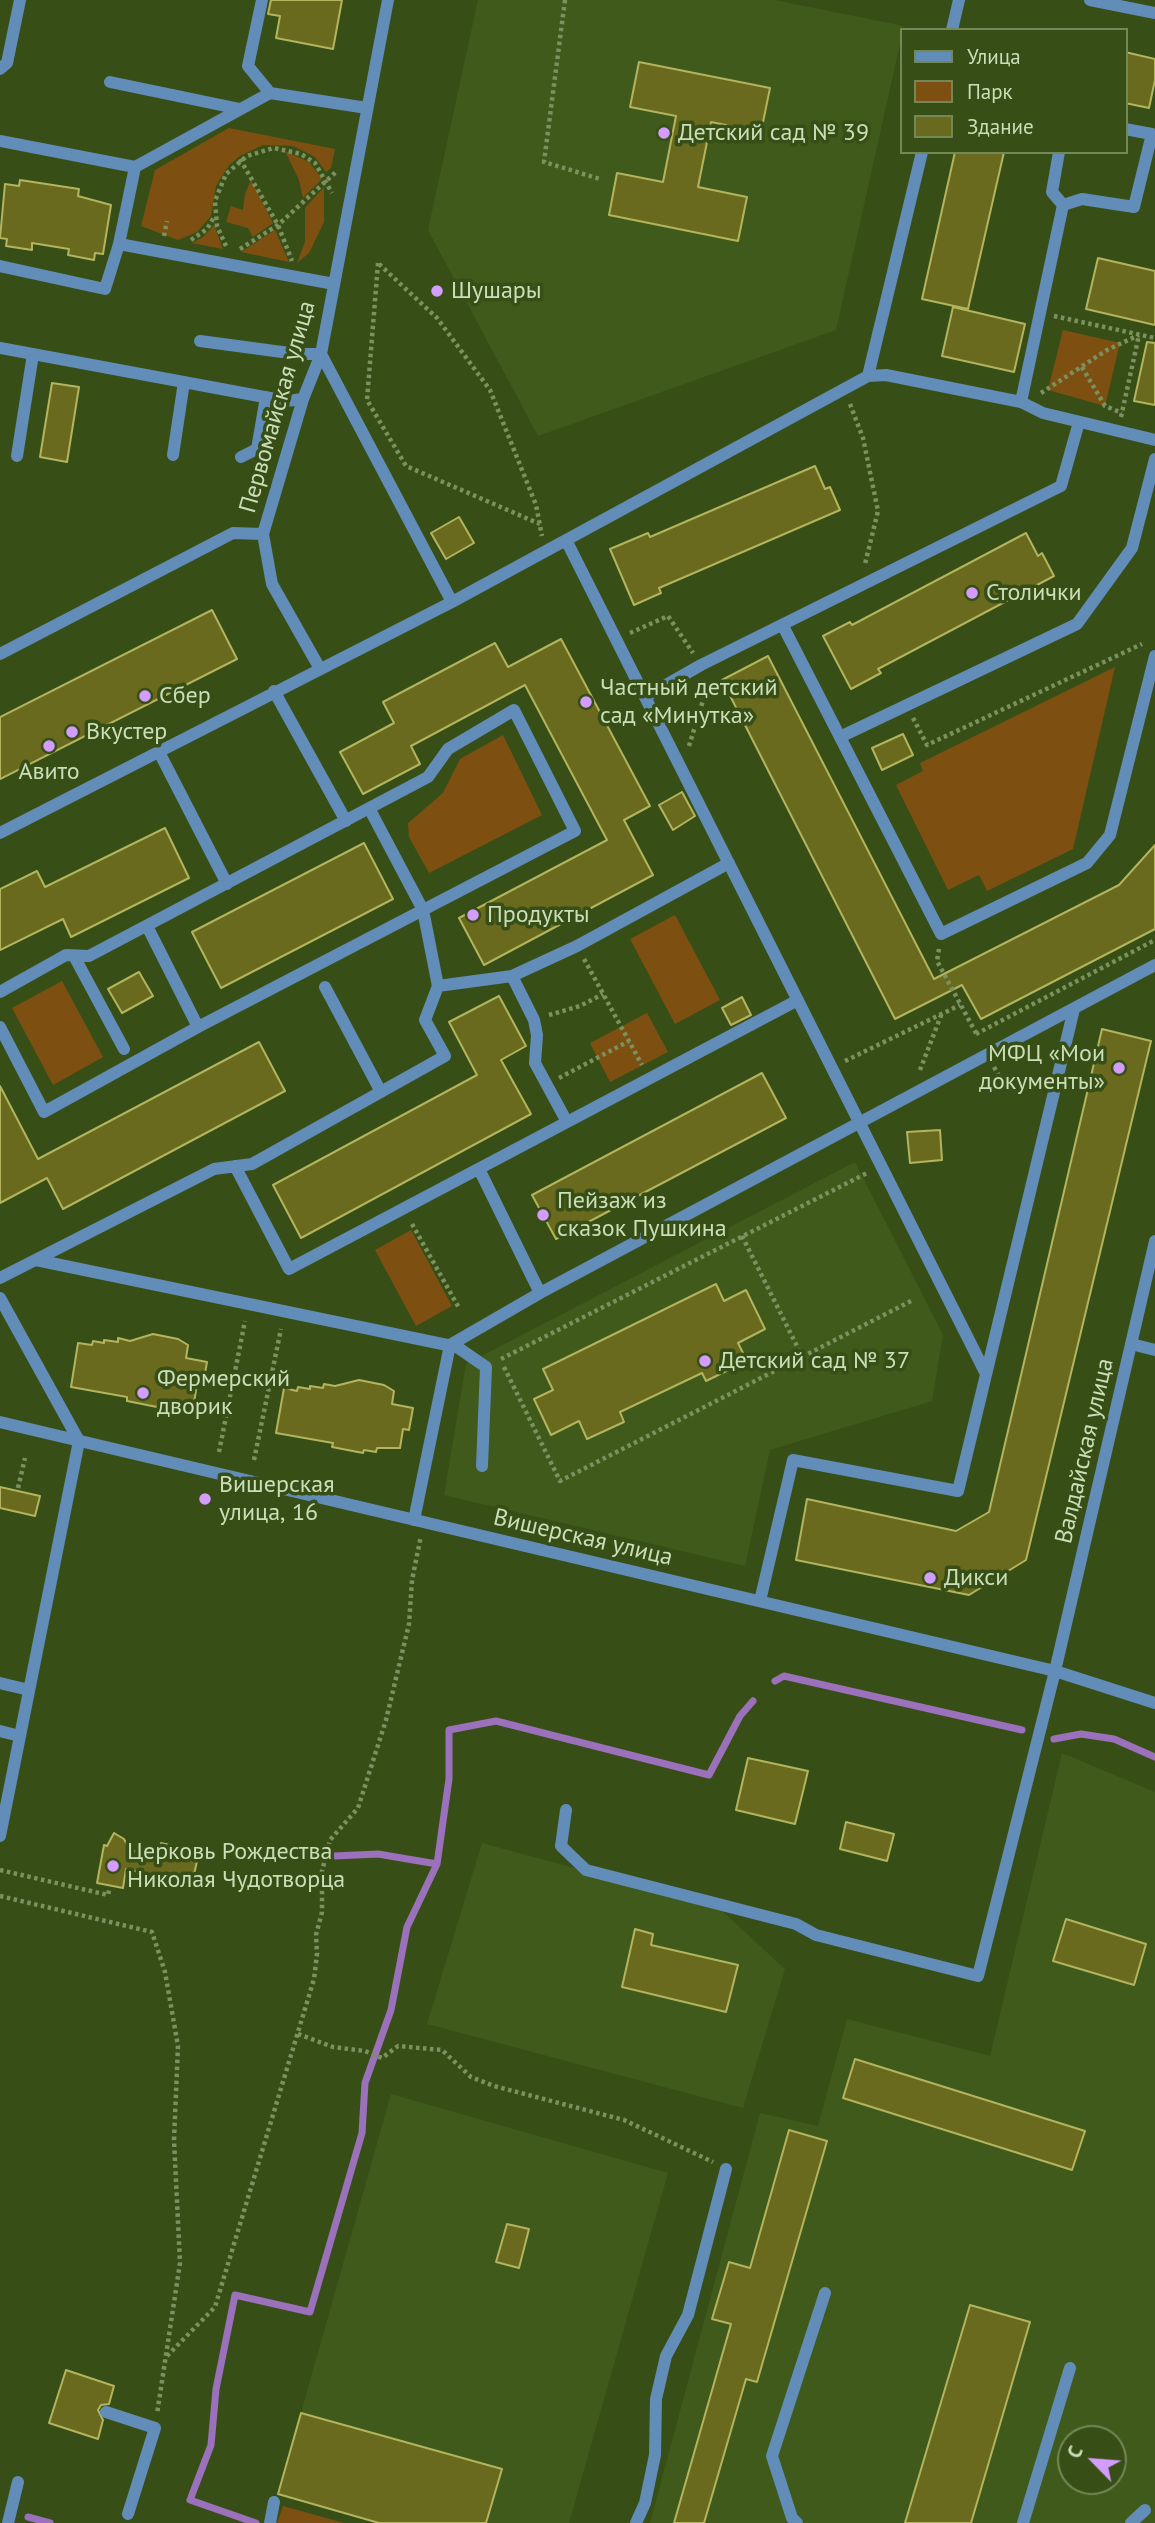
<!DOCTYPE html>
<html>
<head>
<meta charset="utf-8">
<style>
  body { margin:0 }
  #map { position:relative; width:1155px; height:2523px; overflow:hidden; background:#374f16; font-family:"PT Sans",sans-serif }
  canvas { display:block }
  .legend { position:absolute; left:900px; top:28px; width:228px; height:126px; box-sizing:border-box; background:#374f16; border:2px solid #728857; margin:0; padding:9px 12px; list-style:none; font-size:21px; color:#cbdeb8 }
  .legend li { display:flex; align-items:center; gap:14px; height:35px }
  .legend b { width:35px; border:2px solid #728857 }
  .north { position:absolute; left:1057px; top:2425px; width:70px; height:70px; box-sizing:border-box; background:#374f16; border:2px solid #728857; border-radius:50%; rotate:295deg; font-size:19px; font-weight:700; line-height:28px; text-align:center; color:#cbdeb8 }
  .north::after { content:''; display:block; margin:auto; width:24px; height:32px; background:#d39cfd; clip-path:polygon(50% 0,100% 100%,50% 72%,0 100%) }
</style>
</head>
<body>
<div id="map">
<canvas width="1155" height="2523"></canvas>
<ul class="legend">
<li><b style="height:9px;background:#628db8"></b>Улица</li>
<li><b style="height:19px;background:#7d5011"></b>Парк</li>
<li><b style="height:19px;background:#6a6a1f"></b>Здание</li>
</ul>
<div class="north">С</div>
</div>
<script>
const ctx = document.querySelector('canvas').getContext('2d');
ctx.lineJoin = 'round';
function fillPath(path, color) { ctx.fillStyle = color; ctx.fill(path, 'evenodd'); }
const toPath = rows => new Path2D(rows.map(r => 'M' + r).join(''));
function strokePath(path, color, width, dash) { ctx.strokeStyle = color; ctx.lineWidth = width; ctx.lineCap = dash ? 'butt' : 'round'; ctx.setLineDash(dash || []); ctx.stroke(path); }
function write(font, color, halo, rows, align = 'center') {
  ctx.font = font + ' "PT Sans",sans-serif'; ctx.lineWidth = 7; ctx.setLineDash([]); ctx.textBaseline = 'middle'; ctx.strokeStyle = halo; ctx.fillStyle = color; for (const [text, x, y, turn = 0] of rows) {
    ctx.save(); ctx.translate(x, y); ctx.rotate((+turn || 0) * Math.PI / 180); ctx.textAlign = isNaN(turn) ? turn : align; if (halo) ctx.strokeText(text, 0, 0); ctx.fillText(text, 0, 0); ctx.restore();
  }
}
const built = toPath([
  [478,0,774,0,904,26,836,330,538,436,428,230],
  [855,1162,943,1335,932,1401,770,1450,745,1566,444,1495,466,1364],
  [1062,1753,1155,1792,1155,2523,650,2523,760,2113,818,2126,847,2019,990,2056],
  [1071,2439,1113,2439,1113,2481,1071,2481],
  [482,1843,718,1907,785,1969,743,2108,427,2024],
  [391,2094,668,2173,569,2523,379,2523,278,2494]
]);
const green = toPath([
  [229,128,335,149,331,168,326,172,315,157,293,146,263,145,240,156,229,165,216,186,211,216,197,232,178,240,141,226,155,170],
  [285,151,309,162,322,179,303,198,299,180],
  [251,180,273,223,253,237,248,228,226,222,231,206,243,210,245,194],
  [324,187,324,222,309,253,297,263,305,242,305,208],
  [214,225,223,249,192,243,203,237],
  [275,230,289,262,241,252],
  [1063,330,1120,343,1105,406,1048,390],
  [1115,667,1073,849,987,891,979,875,948,890,896,785,923,771,920,763],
  [503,735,542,815,429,873,409,837,408,823,443,793,460,759],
  [675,915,720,1000,675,1024,630,939],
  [62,981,103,1057,53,1085,12,1008],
  [647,1013,668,1052,610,1082,590,1043],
  [411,1230,452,1306,416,1326,375,1250],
  [283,2506,344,2523,277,2523]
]);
const stream = toPath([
  [775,1681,784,1676,1022,1730],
  [1054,1739,1081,1734,1114,1739,1155,1757],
  [334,1856,378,1854,437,1864],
  [28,2517,50,2523],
  [256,2523,190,2500,211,2445,216,2389,235,2295,310,2312,362,2133,365,2083,391,2010,407,1927,437,1864,449,1779,449,1730,496,1721,709,1775,740,1716,753,1701]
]);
const building = toPath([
  [271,0,342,0,333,49,276,38,280,16,268,14,271,0],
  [1125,52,1155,59,1155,80,1149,108,1125,103,1125,52],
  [639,62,770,88,761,132,711,122,698,187,747,197,738,241,609,215,617,173,663,182,676,116,630,107,639,62],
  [955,152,1004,152,968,309,922,299,955,152],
  [20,180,79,189,78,196,111,205,103,254,95,253,94,260,68,255,69,249,32,243,32,250,6,246,7,239,0,238,5,184,19,186,20,180],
  [1098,258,1155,271,1155,325,1086,309,1098,258],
  [953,307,1025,324,1014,372,942,356,953,307],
  [1147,342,1155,343,1155,405,1134,401,1147,342],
  [52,383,79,387,67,462,40,457,52,383],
  [815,466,825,489,830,487,840,510,659,588,661,593,634,605,610,549,648,533,650,537,815,466],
  [459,517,474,543,446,559,431,533,459,517],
  [1026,533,1038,556,1042,553,1054,576,878,669,881,673,851,689,823,636,850,622,852,625,1026,533],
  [212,610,237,659,0,779,0,717,212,610],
  [561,639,650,806,624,820,653,875,484,965,459,918,607,840,525,685,411,746,420,764,363,794,340,752,394,723,383,702,495,643,508,667,561,639],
  [768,656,934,979,1119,885,1155,845,1155,929,981,1019,962,985,895,1019,722,680,768,656],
  [903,734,913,755,882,770,872,748,903,734],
  [682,792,695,816,673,830,659,805,682,792],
  [165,828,189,878,71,937,63,919,0,950,0,889,37,871,45,887,165,828],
  [364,843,393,899,221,988,192,932,364,843],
  [139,972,153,996,122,1013,108,989,139,972],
  [499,996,526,1046,501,1060,531,1114,301,1238,273,1185,477,1075,449,1022,499,996],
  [742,997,751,1015,731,1025,722,1008,742,997],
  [1102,1029,1151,1041,1026,1560,969,1595,796,1560,807,1499,956,1531,989,1512,1102,1029],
  [259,1042,285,1091,63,1209,47,1178,0,1203,0,1086,38,1159,259,1042],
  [762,1073,786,1118,556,1239,532,1195,762,1073],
  [940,1130,942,1160,910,1163,907,1132,940,1130],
  [716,1284,724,1301,746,1290,765,1329,738,1343,747,1361,706,1381,702,1373,620,1412,624,1422,587,1439,579,1421,551,1435,534,1399,553,1390,543,1369,716,1284],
  [153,1334,178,1339,188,1345,186,1358,207,1362,203,1385,197,1384,194,1403,171,1402,170,1406,158,1404,157,1407,127,1401,127,1397,71,1387,78,1343,92,1345,93,1341,104,1343,104,1340,118,1342,118,1338,130,1341,153,1334],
  [359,1380,384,1385,394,1391,392,1404,413,1408,409,1430,403,1429,400,1448,377,1448,376,1452,364,1450,363,1453,332,1447,333,1443,276,1433,284,1388,297,1391,298,1387,310,1389,310,1386,323,1388,324,1384,335,1386,359,1380],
  [0,1487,40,1496,35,1516,0,1508,0,1487],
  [748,1758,808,1771,795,1824,736,1810,748,1758],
  [846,1822,894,1834,887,1861,840,1849,846,1822],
  [114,1833,124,1839,130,1850,158,1855,161,1843,199,1852,192,1884,126,1869,123,1888,97,1883,104,1845,107,1846,114,1833],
  [1066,1919,1146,1944,1134,1985,1053,1961,1066,1919],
  [635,1929,653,1934,651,1945,738,1965,726,2012,622,1987,635,1929],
  [855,2059,1085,2131,1072,2170,843,2098,855,2059],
  [789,2130,827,2141,757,2382,746,2379,704,2523,674,2523,731,2324,712,2319,729,2262,750,2268,789,2130],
  [507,2224,529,2229,519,2268,496,2262,507,2224],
  [970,2305,1030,2322,971,2523,905,2523,970,2305],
  [66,2370,114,2386,109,2404,101,2405,98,2410,103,2420,98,2439,49,2423,66,2370],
  [301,2413,502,2469,486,2523,379,2523,278,2494,301,2413]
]);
const path = toPath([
  [565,0,544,162,600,179],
  [240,159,278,225,292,261],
  [164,236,167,221],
  [191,240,207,229,214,217],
  [226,246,217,226,215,201,226,174,247,156,274,148,301,154,315,163,332,193],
  [240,249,278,225,337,171],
  [378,263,367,400,406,466,540,524],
  [379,264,437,318,490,390,536,505,542,536],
  [1054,316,1155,338],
  [1082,367,1105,406,1122,413],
  [1041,393,1107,350,1139,335],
  [850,404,863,438,878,511,865,564],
  [1121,417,1139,335],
  [630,633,668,616,693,653],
  [913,718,927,745,1142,644],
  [689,746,709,681],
  [939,949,937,961,977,1035],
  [584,959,642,1065],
  [549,1015,580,1006,603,994],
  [976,1034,1155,940],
  [845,1061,960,1005],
  [994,1067,1004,1085],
  [920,1070,942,1013],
  [559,1078,629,1041],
  [412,1224,459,1308],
  [742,1236,802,1356],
  [501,1359,867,1173],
  [504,1367,560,1481,913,1300],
  [219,1452,245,1321],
  [254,1460,281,1329],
  [18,1488,25,1458],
  [0,1870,108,1895,109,1890],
  [0,1896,152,1932,165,1972,178,2046,174,2140,180,2263,157,2414],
  [298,2034,333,2047,365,2051,382,2058,398,2046,442,2050,471,2077,494,2086,624,2120,713,2162],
  [167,2356,215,2307,314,1979,317,1954,316,1935,322,1912,322,1871,330,1840,358,1808,386,1720,409,1624,412,1580,421,1536]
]);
const minor = toPath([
  [262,0,248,66,270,93,367,108],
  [1090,0,1155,13],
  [952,30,959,0],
  [0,69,7,63,20,0],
  [110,82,240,109],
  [0,141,135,167,270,93],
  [1063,205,1082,199,1134,207,1152,134,1125,129],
  [119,244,334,284],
  [0,266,105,289,119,244,135,167],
  [200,341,297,354,321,354,452,602],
  [0,348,286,401,303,399],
  [868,376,922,152],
  [1021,402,1063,205,1052,192,1059,152],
  [173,455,184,382],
  [17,456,33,354],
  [241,457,257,449,266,397],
  [566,540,985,1372],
  [783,626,941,934,1087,863,1110,835,1155,656],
  [0,654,233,533,263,534],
  [319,667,272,584,263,534,303,399,321,354,388,0],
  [274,691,346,821],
  [645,697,701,665,1061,486,1079,422],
  [840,737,1077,624,1132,548,1155,459],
  [159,752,227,884],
  [0,833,452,602,868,376,886,375,1021,402,1043,413,1155,440],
  [147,926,198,1027],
  [74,956,124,1049],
  [512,976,534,1020,537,1035,535,1063,567,1122],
  [438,986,512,976,577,946,729,863],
  [325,987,381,1092],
  [0,992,66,955,89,956,428,777,448,749,514,710,575,831,198,1027,44,1112,0,1027],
  [235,1166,289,1269,798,1000],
  [479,1169,540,1293],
  [36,1260,457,1347,486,1367,482,1466],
  [0,1278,214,1169,252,1164,445,1056,425,1020,438,986,423,910,369,808],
  [0,1298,79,1441,0,1836],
  [1131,1344,1155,1350],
  [0,1422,1055,1671,1155,1703],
  [414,1520,450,1345,540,1293,1155,965],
  [760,1601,793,1460,958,1491,1074,1009],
  [0,1683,29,1690],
  [0,1731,20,1736],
  [566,1810,561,1846,586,1870,796,1924,816,1935,978,1976,1055,1671,1155,1241],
  [106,2412,155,2428,128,2514],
  [8,2523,18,2482],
  [270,2523,274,2502],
  [636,2523,645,2503,655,2455,656,2399,666,2356,688,2315,726,2169],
  [797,2523,792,2518,772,2456,825,2293],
  [1023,2523,1070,2368],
  [1131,2523,1145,2510]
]);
const markers = [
  [664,133,7,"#d39cfd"],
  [437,291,7,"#d39cfd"],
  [972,593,7,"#d39cfd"],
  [145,696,7,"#d39cfd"],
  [586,702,7,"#d39cfd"],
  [72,732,7,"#d39cfd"],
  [49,746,7,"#d39cfd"],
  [473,915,7,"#d39cfd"],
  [1119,1068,7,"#d39cfd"],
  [543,1215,7,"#d39cfd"],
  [705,1361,7,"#d39cfd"],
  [143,1393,7,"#d39cfd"],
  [205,1499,7,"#d39cfd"],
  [930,1578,7,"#d39cfd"],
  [113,1866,7,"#d39cfd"]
];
const poiNames = [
  ["Детский сад № 39",678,133],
  ["Шушары",451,291],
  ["Столички",986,593],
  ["Частный детский",600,688],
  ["сад «Минутка»",600,716],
  ["Сбер",159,696],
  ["Вкустер",86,732],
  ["Авито",49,772,"center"],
  ["Продукты",487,915],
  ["МФЦ «Мои",1105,1054,"right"],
  ["документы»",1105,1082,"right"],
  ["Пейзаж из",557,1201],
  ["сказок Пушкина",557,1229],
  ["Детский сад № 37",719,1361],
  ["Фермерский",157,1379],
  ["дворик",157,1407],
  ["Вишерская",219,1485],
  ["улица, 16",219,1513],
  ["Дикси",944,1578],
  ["Церковь Рождества",127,1852],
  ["Николая Чудотворца",127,1880]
];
const streetNames = [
  ["Первомайская улица",278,407,-74],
  ["Валдайская улица",1085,1451,-77],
  ["Вишерская улица",583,1538,13]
];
fillPath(built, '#3f5a1a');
fillPath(green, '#7d5011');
strokePath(stream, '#9b71bc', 7);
fillPath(building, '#6a6a1f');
strokePath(building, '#b3b45e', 2);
strokePath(path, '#7b9160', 4.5, [3.5, 3.5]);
strokePath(minor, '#628db8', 12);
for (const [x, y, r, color] of markers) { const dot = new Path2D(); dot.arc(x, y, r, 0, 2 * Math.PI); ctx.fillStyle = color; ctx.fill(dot); strokePath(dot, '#374f16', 2.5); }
write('24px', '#cbdeb8', '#374f16', poiNames, 'left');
write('24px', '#cbdeb8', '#374f16', streetNames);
</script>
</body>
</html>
